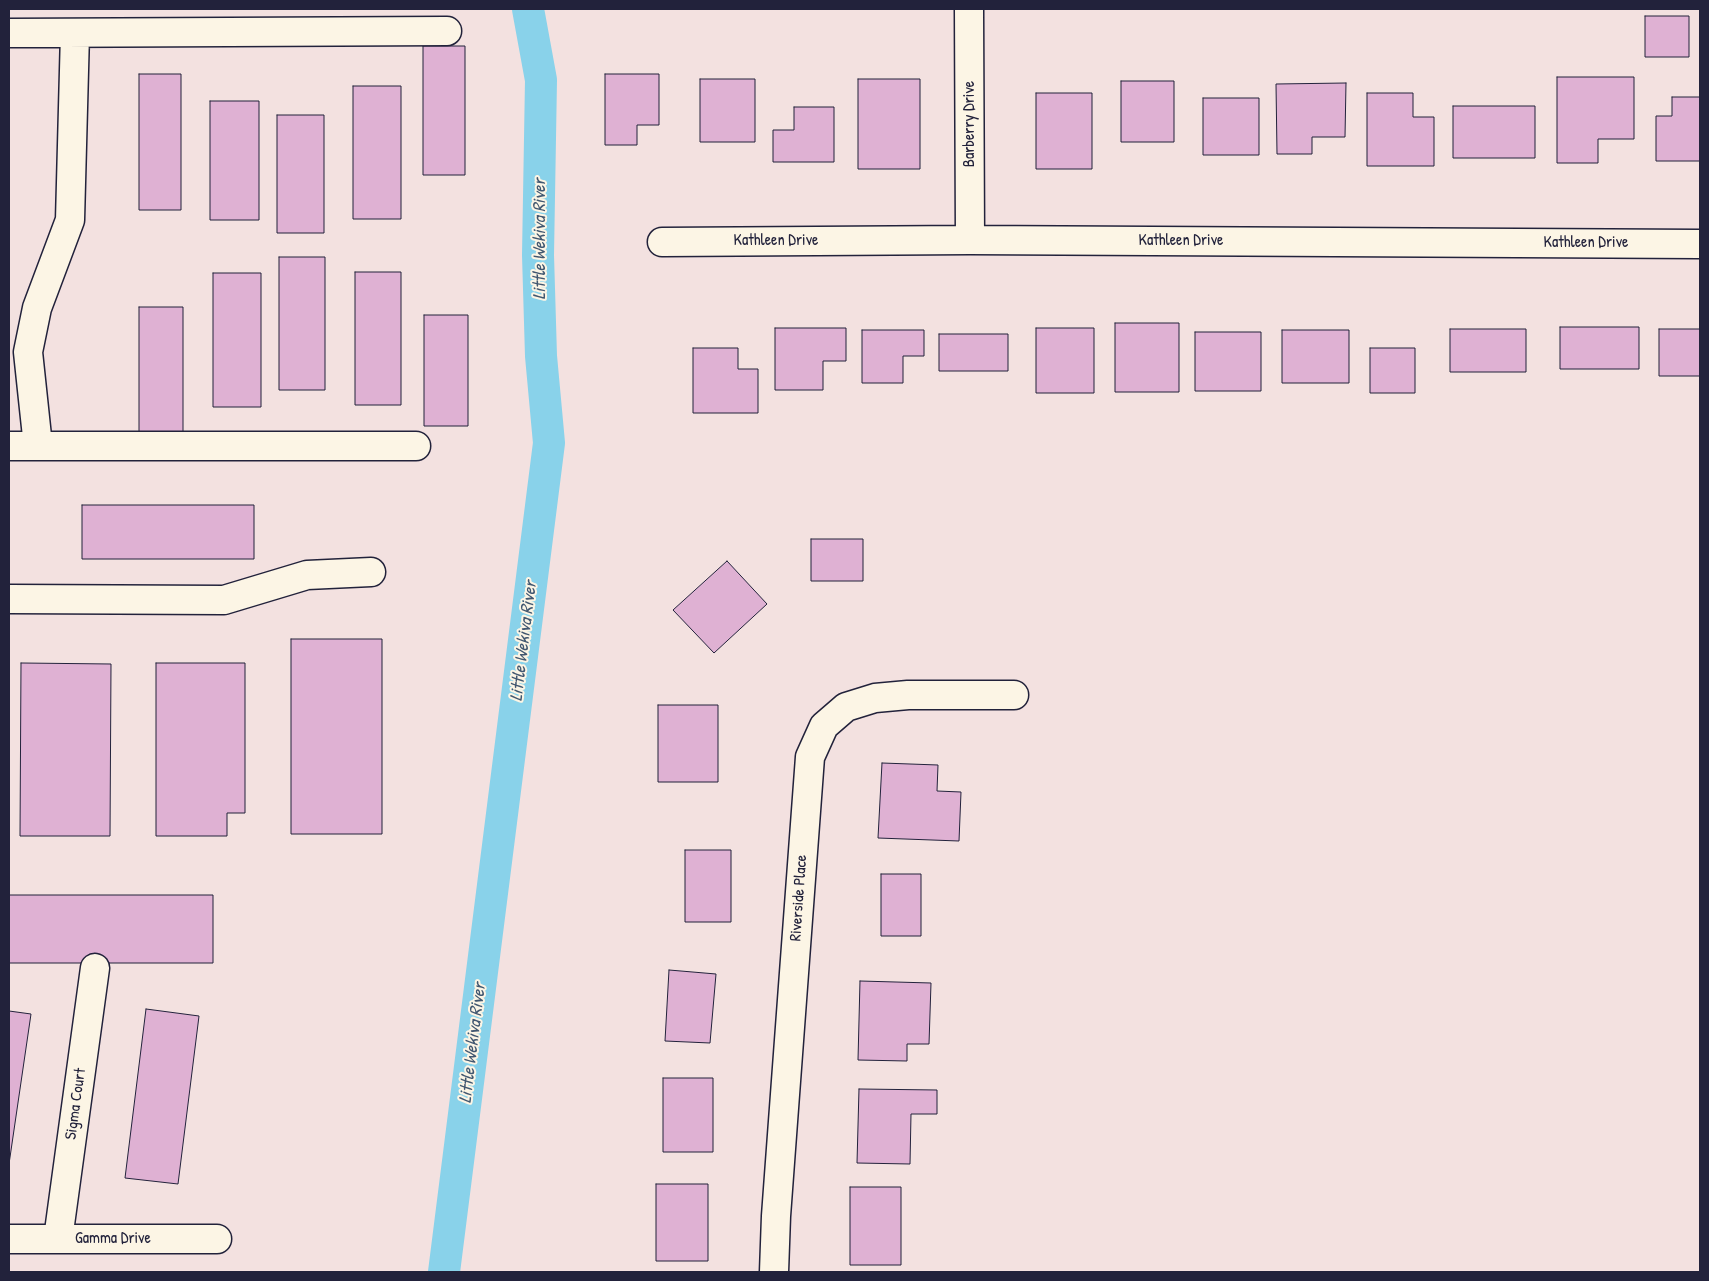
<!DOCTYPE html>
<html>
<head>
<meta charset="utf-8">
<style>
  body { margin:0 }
  #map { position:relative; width:1709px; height:1281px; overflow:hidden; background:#f3e1e0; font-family:"Patrick Hand",sans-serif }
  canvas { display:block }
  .frame { position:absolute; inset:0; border:10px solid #22223b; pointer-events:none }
</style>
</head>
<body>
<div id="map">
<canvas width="1709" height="1281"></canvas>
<div class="frame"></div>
</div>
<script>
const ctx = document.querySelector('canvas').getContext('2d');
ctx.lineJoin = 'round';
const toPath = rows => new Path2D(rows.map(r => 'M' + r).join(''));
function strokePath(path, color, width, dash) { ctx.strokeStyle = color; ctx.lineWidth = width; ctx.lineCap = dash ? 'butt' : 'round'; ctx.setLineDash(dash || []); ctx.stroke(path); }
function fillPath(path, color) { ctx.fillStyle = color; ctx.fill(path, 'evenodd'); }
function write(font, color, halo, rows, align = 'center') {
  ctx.font = font + ' "Patrick Hand",sans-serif'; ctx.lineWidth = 4; ctx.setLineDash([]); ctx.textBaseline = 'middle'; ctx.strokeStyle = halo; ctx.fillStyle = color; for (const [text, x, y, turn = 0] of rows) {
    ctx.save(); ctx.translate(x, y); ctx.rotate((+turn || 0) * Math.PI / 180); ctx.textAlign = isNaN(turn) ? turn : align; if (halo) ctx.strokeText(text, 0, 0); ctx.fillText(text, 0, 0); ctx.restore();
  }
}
const canal = toPath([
  [444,1272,549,443,541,356,538,255,541,80,528,9]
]);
const building = toPath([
  [1645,16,1689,16,1689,57,1645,57,1645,16],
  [423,46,465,46,465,175,423,175,423,46],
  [139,74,181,74,181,210,139,210,139,74],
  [605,74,659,74,659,125,637,125,637,145,605,145,605,74],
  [1557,77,1634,77,1634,139,1598,139,1598,163,1557,163,1557,77],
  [700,79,755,79,755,142,700,142,700,79],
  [858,79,920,79,920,169,858,169,858,79],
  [1121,81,1174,81,1174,142,1121,142,1121,81],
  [1346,83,1345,137,1312,137,1312,154,1277,154,1276,84,1346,83],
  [353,86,401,86,401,219,353,219,353,86],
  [1036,93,1092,93,1092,169,1036,169,1036,93],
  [1367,93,1413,93,1413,117,1434,117,1434,166,1367,166,1367,93],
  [1672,97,1700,97,1700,161,1656,161,1656,116,1672,116,1672,97],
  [1203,98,1259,98,1259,155,1203,155,1203,98],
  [210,101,259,101,259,220,210,220,210,101],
  [1453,106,1535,106,1535,158,1453,158,1453,106],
  [794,107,834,107,834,162,773,162,773,130,794,130,794,107],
  [277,115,324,115,324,233,277,233,277,115],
  [279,257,325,257,325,390,279,390,279,257],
  [355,272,401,272,401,405,355,405,355,272],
  [213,273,261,273,261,407,213,407,213,273],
  [139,307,183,307,183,436,139,436,139,307],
  [424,315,468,315,468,426,424,426,424,315],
  [1115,323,1179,323,1179,392,1115,392,1115,323],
  [1560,327,1639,327,1639,369,1560,369,1560,327],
  [775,328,846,328,846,361,823,361,823,390,775,390,775,328],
  [1036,328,1094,328,1094,393,1036,393,1036,328],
  [1450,329,1526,329,1526,372,1450,372,1450,329],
  [1659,329,1700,329,1700,376,1659,376,1659,329],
  [862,330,924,330,924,356,903,356,903,383,862,383,862,330],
  [1282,330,1349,330,1349,383,1282,383,1282,330],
  [1195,332,1261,332,1261,391,1195,391,1195,332],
  [939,334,1008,334,1008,371,939,371,939,334],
  [693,348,738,348,738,369,758,369,758,413,693,413,693,348],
  [1370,348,1415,348,1415,393,1370,393,1370,348],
  [82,505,254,505,254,559,82,559,82,505],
  [811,539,863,539,863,581,811,581,811,539],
  [727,561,767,604,714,653,673,610,727,561],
  [291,639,382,639,382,834,291,834,291,639],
  [21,663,111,664,110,836,20,836,21,663],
  [156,663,245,663,245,813,227,813,227,836,156,836,156,663],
  [658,705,718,705,718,782,658,782,658,705],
  [882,763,938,765,937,791,961,792,959,841,878,838,882,763],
  [685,850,731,850,731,922,685,922,685,850],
  [881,874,921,874,921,936,881,936,881,874],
  [9,895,213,895,213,963,9,963,9,895],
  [669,970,716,974,710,1043,665,1041,669,970],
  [860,981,931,983,929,1044,907,1044,907,1061,858,1060,860,981],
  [146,1009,199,1016,178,1184,125,1178,146,1009],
  [9,1011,31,1014,9,1164,9,1011],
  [663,1078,713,1078,713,1152,663,1152,663,1078],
  [859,1089,937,1090,937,1114,911,1114,910,1164,857,1163,859,1089],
  [656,1184,708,1184,708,1261,656,1261,656,1184],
  [850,1187,901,1187,901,1265,850,1265,850,1187]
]);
const minor = toPath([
  [969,9,970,240],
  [9,33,447,31],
  [662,242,970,240,1700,244],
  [9,446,416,446],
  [38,446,28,352,37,308,70,220,75,33],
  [9,599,224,600,307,575,371,572],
  [9,1239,217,1239],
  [58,1239,95,968],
  [774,1272,776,1216,810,757,824,726,846,707,875,698,908,695,1014,695]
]);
const streetNames = [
  ["Barberry Drive",970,124,-90],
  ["Kathleen Drive",776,241],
  ["Kathleen Drive",1181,241],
  ["Kathleen Drive",1586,243],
  ["Riverside Place",799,898,-86],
  ["Sigma Court",76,1104,-82],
  ["Gamma Drive",113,1239]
];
const waterNames = [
  ["Little Wekiva River",540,239,-90],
  ["Little Wekiva River",524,641,-83],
  ["Little Wekiva River",473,1043,-83]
];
strokePath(canal, '#89d2ea', 32);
fillPath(building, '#dfb1d3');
strokePath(building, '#22223b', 1);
strokePath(minor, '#22223b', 31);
strokePath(minor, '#fcf5e5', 28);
write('16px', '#22223b', '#fcf5e5', streetNames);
write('italic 18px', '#415770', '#fcf5e5', waterNames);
</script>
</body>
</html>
